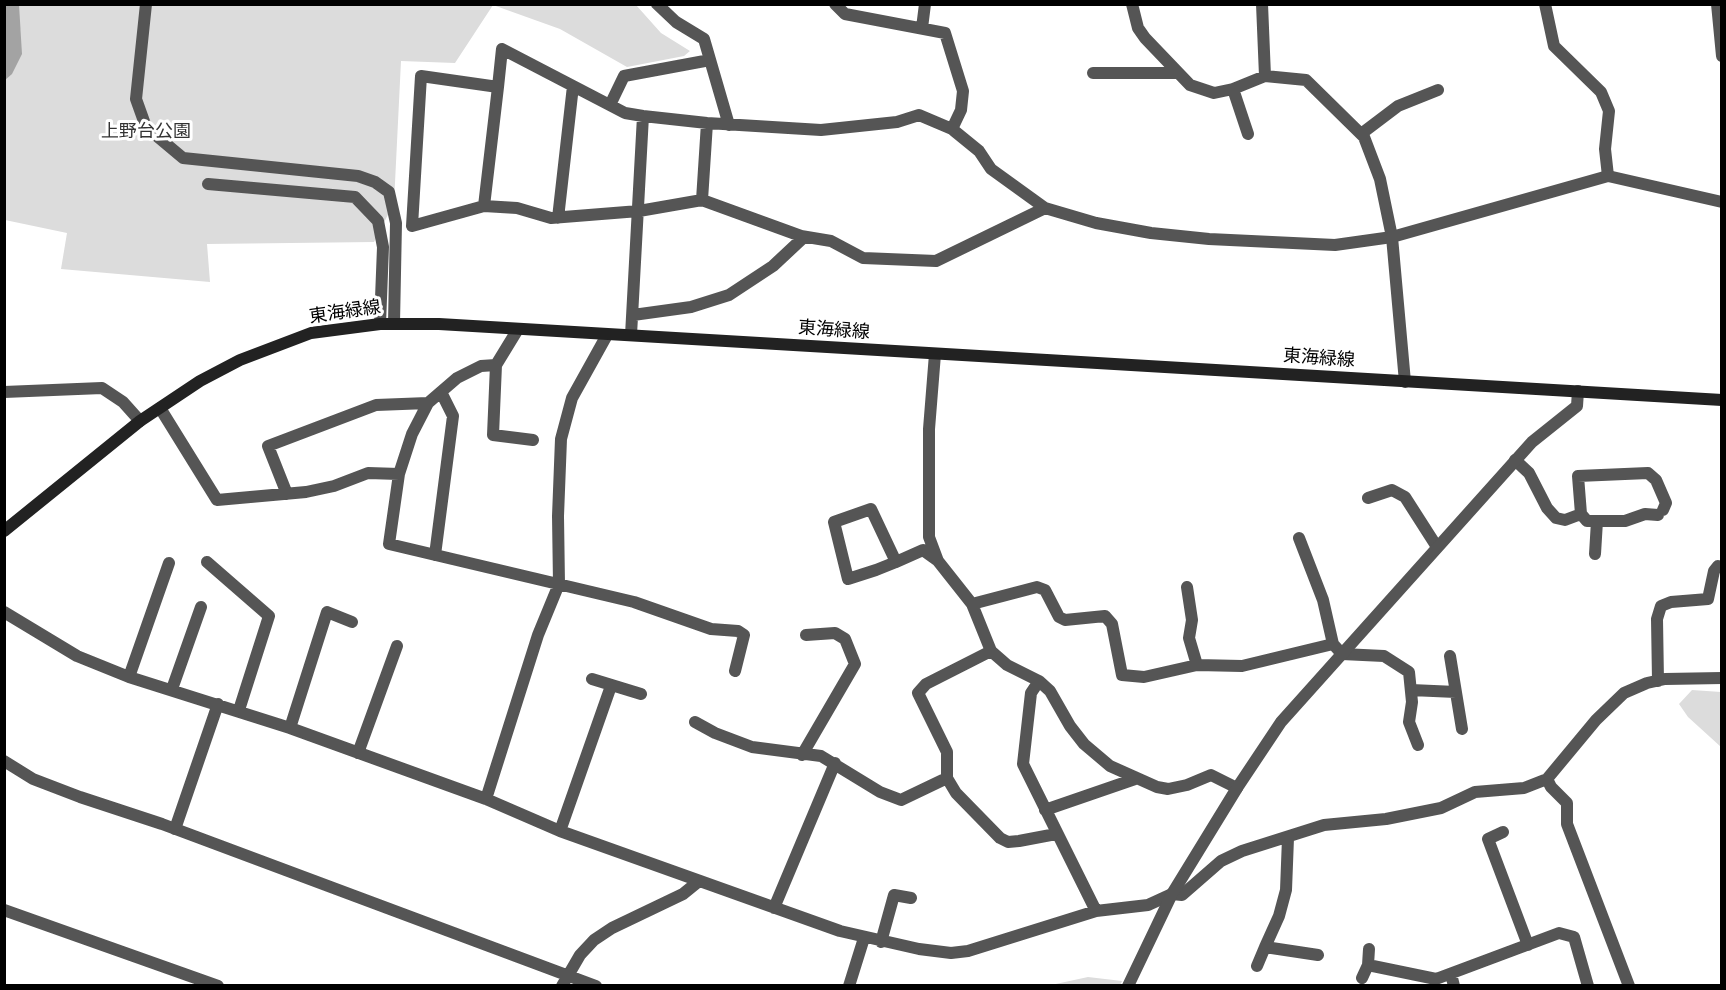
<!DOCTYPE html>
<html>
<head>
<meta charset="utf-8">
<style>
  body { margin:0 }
  #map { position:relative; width:1726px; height:990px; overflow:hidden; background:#fff; font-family:Mulish,sans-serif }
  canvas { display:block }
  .frame { position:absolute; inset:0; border:6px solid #000; pointer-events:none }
</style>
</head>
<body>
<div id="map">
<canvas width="1726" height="990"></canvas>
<div class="frame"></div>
</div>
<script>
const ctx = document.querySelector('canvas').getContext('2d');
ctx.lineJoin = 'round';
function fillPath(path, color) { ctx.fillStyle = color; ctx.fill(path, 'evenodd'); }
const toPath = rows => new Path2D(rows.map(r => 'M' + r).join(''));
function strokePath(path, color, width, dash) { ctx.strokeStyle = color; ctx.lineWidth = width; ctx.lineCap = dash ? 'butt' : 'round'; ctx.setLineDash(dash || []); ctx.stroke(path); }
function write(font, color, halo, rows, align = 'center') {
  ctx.font = font + ' Mulish,"Noto Sans JP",sans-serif'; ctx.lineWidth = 6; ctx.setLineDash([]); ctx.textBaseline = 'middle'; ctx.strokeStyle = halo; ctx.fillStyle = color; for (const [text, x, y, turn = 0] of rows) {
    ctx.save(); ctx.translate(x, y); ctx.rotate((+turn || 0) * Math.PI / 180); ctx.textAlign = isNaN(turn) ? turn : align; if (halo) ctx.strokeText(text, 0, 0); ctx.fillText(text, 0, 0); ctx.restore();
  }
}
const green = toPath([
  [5,5,636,5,661,33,690,51,684,56,627,67,560,29,493,5,455,63,401,61,394,203,374,242,207,244,210,282,61,269,67,233,5,220],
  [1692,690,1721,692,1721,747,1688,717,1679,704],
  [1088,977,1122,981,1120,985,1051,985]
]);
const water = toPath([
  [5,4,19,5,22,54,12,74,5,80]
]);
const minor = toPath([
  [146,4,136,99,146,127,183,158,358,176,375,182,389,192,396,223,394,323],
  [657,4,676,22,704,39,729,125],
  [835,4,845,14,945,33,963,91,961,110,952,129],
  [1262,4,1265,76],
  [1545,4,1554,46,1601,92,1609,111,1605,149,1608,176],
  [1717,4,1722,56],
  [922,28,925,4],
  [1093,73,1178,73],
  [1233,89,1248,134],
  [610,105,624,76,710,60],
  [1361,134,1398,106,1438,90],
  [208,184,355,197,378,221,383,247,380,324],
  [702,200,707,123],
  [484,206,498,87],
  [1045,208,936,261,863,258,831,241,801,236,702,200,639,211,551,218,517,208,484,206,412,226,421,76,498,87,502,49,625,113,643,116,707,123,821,130,897,122,919,115,952,129,979,151,991,169,1045,208,1096,223,1151,233,1209,239,1335,245,1392,237,1380,179,1364,137,1306,80,1265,76,1233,89,1214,93,1190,85,1145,38,1138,28,1132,4],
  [558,218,573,86],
  [633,315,691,307,729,295,773,266,804,237],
  [518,329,496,365,493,435,533,440],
  [631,335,643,116],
  [935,354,929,429,929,537,938,561,972,604,991,651,1007,665,1039,681,1050,691,1070,726,1084,744,1110,766,1157,787,1168,789,1187,785,1211,775,1237,788],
  [496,365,481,366,457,378,428,403,412,434,399,474,389,544,634,602,711,629,738,631,744,635,735,671],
  [4,392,102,388,123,402,140,421],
  [160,408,217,500,306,492,334,486,368,473,399,474],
  [1515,460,1529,473,1547,508,1556,518,1565,520,1581,514,1578,476,1648,473,1656,480,1666,503,1663,510],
  [287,494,268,446,376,405,428,403],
  [1368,498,1392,490,1405,497,1437,547],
  [1581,514,1587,521,1625,521,1645,514,1658,515],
  [1299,538,1323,600,1333,644],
  [1595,554,1597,521],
  [435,555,453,416,441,392],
  [207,562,269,616,239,710],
  [896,562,871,509,834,522,848,579,876,570,896,562,923,550,937,560],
  [1187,587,1192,620,1189,638,1197,665],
  [972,604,1037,587,1045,590,1059,617,1065,620,1105,616,1112,624,1122,675,1144,677,1197,665,1242,666,1333,644,1342,654,1384,656,1409,672,1412,702,1409,722,1418,745],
  [4,612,77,656,129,677,290,728,486,799,560,831,840,931,919,949,951,953,968,951,1096,911,1148,905,1172,894,1182,895,1221,861,1242,851,1324,825,1386,819,1441,808,1475,792,1524,788,1547,779,1596,720,1624,693,1647,683,1665,679,1722,678],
  [991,651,926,684,918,693,947,752,947,778,956,793,1000,838,1008,842,1019,841,1056,834],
  [1450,656,1462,729],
  [129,677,169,563],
  [592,679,641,694],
  [1039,681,1031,693,1023,764,1096,911],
  [1658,681,1657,619,1661,606,1671,602,1708,599,1714,571,1718,566,1722,567],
  [172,689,201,607],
  [1411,690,1456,692],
  [695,722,715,733,752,747,821,756,880,792,901,800,947,778],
  [290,728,327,612,352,622],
  [358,753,397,646],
  [802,755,855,664,845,639,835,633,806,635],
  [4,761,33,779,80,797,162,824,596,986],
  [1547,779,1551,787,1567,803,1567,824,1629,986],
  [486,799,538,635,559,584,558,516,561,439,572,398,607,335],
  [1045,810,1135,779],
  [175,829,218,704],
  [560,831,611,686],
  [1503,832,1488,839,1528,945],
  [1288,838,1286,890,1279,916,1265,947,1318,955],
  [774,908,835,763],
  [4,910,218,986],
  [881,942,894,895,911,898],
  [1368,965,1436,979,1559,933,1574,937,1588,986],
  [1257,966,1265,947],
  [1451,974,1454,986],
  [1362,978,1368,965,1369,949],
  [562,986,580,955,594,940,612,928,683,894,699,881],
  [849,986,864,938]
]);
const tertiary = toPath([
  [1405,382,1392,237,1608,176,1722,202],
  [1128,986,1172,894,1237,788,1281,722,1532,442,1577,406,1578,391]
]);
const secondary = toPath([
  [4,531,140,421,200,381,240,360,311,333,380,324,439,324,1722,400]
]);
const parkNames = [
  ["上野台公園",146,132]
];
const streetNames = [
  ["東海緑線",345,312,-8],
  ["東海緑線",834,330,4],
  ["東海緑線",1319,358,4]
];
fillPath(green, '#dcdcdc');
fillPath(water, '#a3a3a3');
strokePath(minor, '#555', 12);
strokePath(tertiary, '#555', 12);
strokePath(secondary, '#222', 12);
write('18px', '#333', '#fff', parkNames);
write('18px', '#000', '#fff', streetNames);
</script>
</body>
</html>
